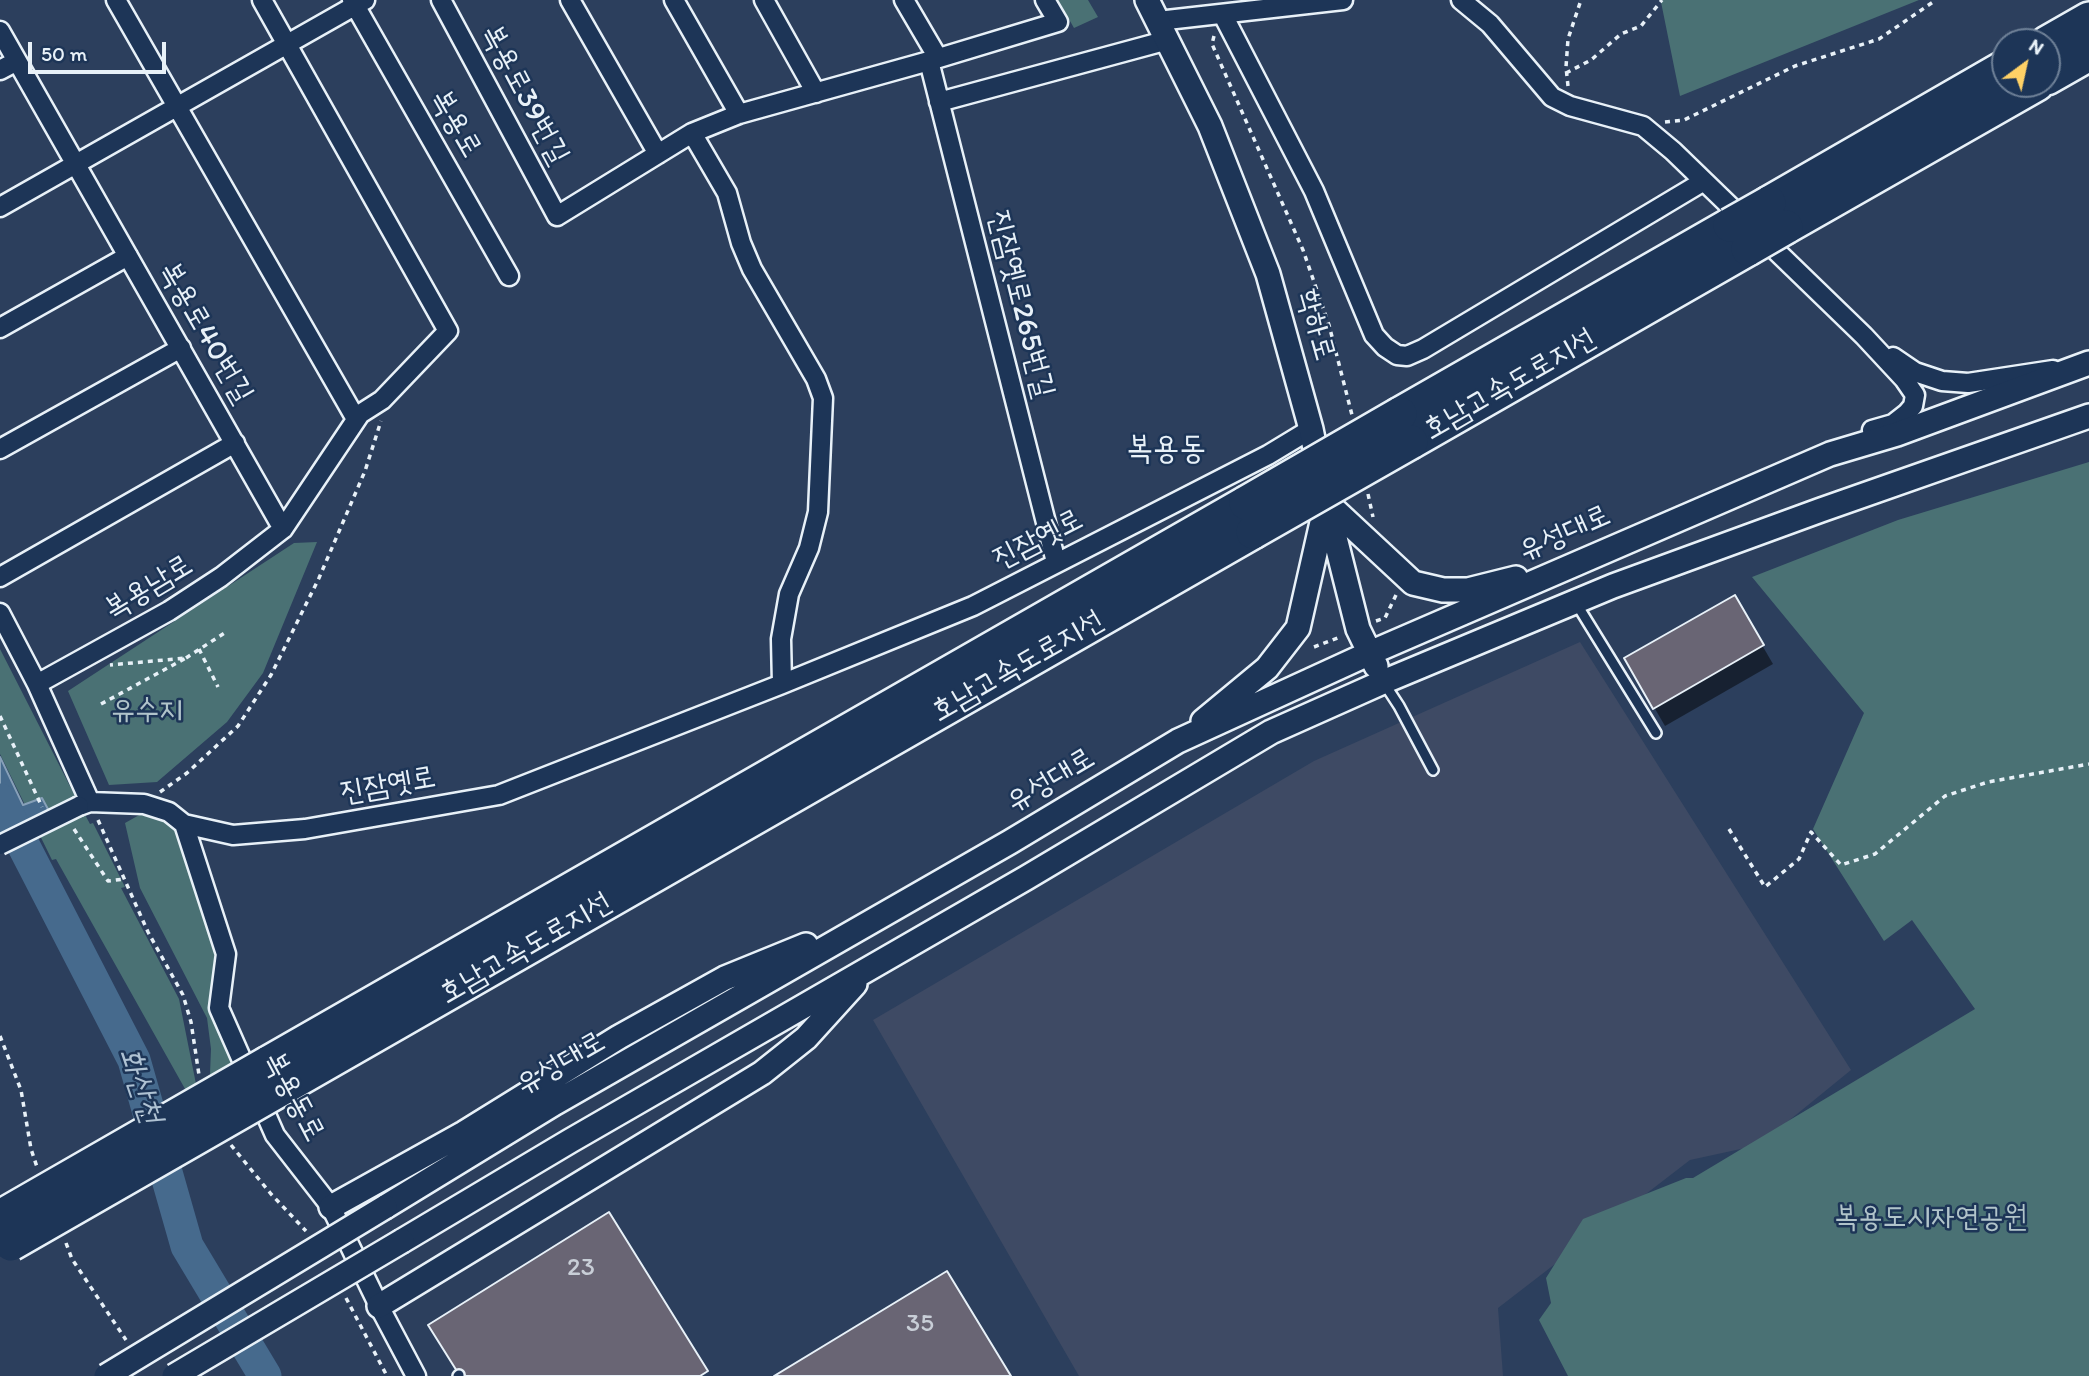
<!DOCTYPE html>
<html>
<head>
<meta charset="utf-8">
<style>
  body { margin:0 }
  #map { position:relative; width:2089px; height:1376px; overflow:hidden; background:#2c3f5d; font-family:Itim,sans-serif }
  canvas { display:block }
  .north { position:absolute; left:1991px; top:28px; width:70px; height:70px; box-sizing:border-box; background:#1d3557; border:2px solid #6e8097; border-radius:50%; rotate:33deg; font-size:19px; font-weight:700; line-height:28px; text-align:center; color:#e8f1f8 }
  .north::after { content:''; display:block; margin:auto; width:24px; height:32px; background:#ffd166; clip-path:polygon(50% 0,100% 100%,50% 72%,0 100%) }
  .scale { position:absolute; left:28px; top:42px; width:138px; height:32px; box-sizing:border-box; border:4px solid #e8f1f8; border-top:0; padding-left:9px; font-size:21px; line-height:24px; white-space:nowrap; color:#e8f1f8; -webkit-text-stroke:5px #1d3557; paint-order:stroke }
</style>
</head>
<body>
<div id="map">
<canvas width="2089" height="1376"></canvas>
<div class="north">N</div>
<div class="scale">50 m</div>
</div>
<script>
const ctx = document.querySelector('canvas').getContext('2d');
ctx.lineJoin = 'round';
function fillPath(path, color) { ctx.fillStyle = color; ctx.fill(path, 'evenodd'); }
const toPath = rows => new Path2D(rows.map(r => 'M' + r).join(''));
function strokePath(path, color, width, dash) { ctx.strokeStyle = color; ctx.lineWidth = width; ctx.lineCap = dash ? 'butt' : 'round'; ctx.setLineDash(dash || []); ctx.stroke(path); }
function write(font, color, halo, rows, align = 'center') {
  ctx.font = font + ' Itim,"Poor Story",sans-serif'; ctx.lineWidth = 5; ctx.setLineDash([]); ctx.textBaseline = 'middle'; ctx.strokeStyle = halo; ctx.fillStyle = color; for (const [text, x, y, turn = 0] of rows) {
    ctx.save(); ctx.translate(x, y); ctx.rotate((+turn || 0) * Math.PI / 180); ctx.textAlign = isNaN(turn) ? turn : align; if (halo) ctx.strokeText(text, 0, 0); ctx.fillText(text, 0, 0); ctx.restore();
  }
}
const built = toPath([
  [1580,642,1851,1070,1759,1145,1690,1160,1498,1308,1503,1376,1079,1376,873,1020,1314,761]
]);
const green = toPath([
  [1058,0,1088,0,1098,17,1074,28],
  [1663,0,1919,0,1680,96,1661,2],
  [2089,462,2089,1376,1568,1376,1539,1320,1551,1303,1546,1278,1583,1219,1686,1178,1693,1178,1975,1009,1912,920,1884,941,1813,829,1864,713,1752,577,1898,520],
  [317,542,263,673,227,722,157,782,109,785,68,691,294,543],
  [0,649,75,796,90,824,93,823,125,887,121,888,179,999,198,1094,189,1096,56,859,52,860,0,754],
  [141,814,161,820,177,828,219,956,236,1070,214,1083,210,1074,211,1049,207,1018,140,888,125,823]
]);
const water = toPath([
  [0,757,23,805,42,798,49,811,13,830,0,806,0,757]
]);
const shadow = toPath([
  [1734,597,1773,664,1665,726,1626,659]
]);
const river = toPath([
  [0,800,134,1060,187,1246,265,1376]
]);
const building = toPath([
  [1735,595,1764,645,1653,709,1624,658,1735,595],
  [609,1212,708,1371,700,1376,460,1376,428,1325,609,1212],
  [947,1271,1011,1376,774,1376,947,1271]
]);
const path = toPath([
  [1214,36,1212,44,1303,250,1329,325,1352,415],
  [1566,73,1591,60,1621,34,1641,26,1662,0],
  [1568,86,1566,67,1568,39,1581,0],
  [1665,122,1684,120,1795,66,1879,39,1936,0],
  [1368,494,1373,517],
  [1376,621,1385,618,1396,595],
  [1314,647,1340,637],
  [199,649,218,687],
  [186,658,226,632],
  [101,704,186,658,110,665],
  [0,716,42,807],
  [160,792,187,773,238,726,271,675,319,578,365,471,381,421],
  [98,820,148,932,183,995,191,1022,199,1075],
  [74,829,108,881,124,879],
  [1729,829,1765,887,1799,859,1811,832,1841,865,1875,854,1945,796,1988,782,2089,764],
  [0,1036,21,1090,31,1149,37,1167],
  [231,1145,271,1194,306,1231],
  [66,1243,72,1259,126,1340],
  [346,1298,387,1376]
]);
const service = toPath([
  [1576,603,1656,733],
  [1384,683,1399,706,1433,770],
  [458,1376,459,1375]
]);
const minor = toPath([
  [116,0,356,419],
  [352,0,509,276],
  [441,0,557,216,692,133,739,114,929,61,1058,22,1045,0],
  [570,0,658,154],
  [674,0,739,114],
  [764,0,816,93],
  [904,0,938,58],
  [1461,0,1490,24,1552,97,1570,106,1643,126,1673,151,1864,336,1904,379,1915,395,1913,406,1907,413,1893,424,1872,430],
  [1223,15,1314,191,1374,335,1385,347,1397,355,1407,356,1423,349,1704,181],
  [1158,21,1343,0],
  [0,31,283,529],
  [929,61,1056,562],
  [0,70,17,61],
  [939,102,1168,40],
  [692,133,727,193,741,243,752,269,816,379,823,398,818,512,809,548,789,594,781,639,782,684],
  [0,207,365,0],
  [0,328,128,256],
  [1893,357,1915,372,1942,381,1968,383,2053,370],
  [0,449,181,348],
  [0,577,235,443],
  [0,613,37,684,90,802],
  [37,684,169,611,221,577,283,529,360,414,382,400,448,331,262,0],
  [79,806,90,802,144,804,169,812,184,824,233,835,305,829,499,795,782,684,973,606,1268,455,1311,429],
  [184,824,226,954,219,1008,275,1135,331,1207,379,1306,416,1376]
]);
const tertiary = toPath([
  [1147,0,1210,126,1268,274,1311,429,1326,502,1358,629,1376,666],
  [1326,502,1413,583,1443,590,1468,590,1516,578],
  [1203,721,1267,668,1298,628,1325,509],
  [331,1207,464,1133,619,1037,725,978,806,945],
  [385,1207,555,1103,1010,842,1178,741,1370,653,1830,454,1897,434,2089,363],
  [402,1241,570,1141,1026,878,1271,732,1383,682,1613,586,1821,510,2089,416],
  [379,1306,762,1073,806,1038,855,984]
]);
const motorway = toPath([
  [2047,43,2089,19],
  [2047,78,2089,54],
  [1769,203,2005,67],
  [1786,227,2037,84],
  [1400,414,1730,225],
  [1411,442,1748,249],
  [268,1063,1246,503],
  [281,1089,1253,532]
]);
const minorBridge = toPath([
  [0,845,79,806]
]);
const tertiaryBridge = toPath([
  [106,1376,385,1207],
  [174,1376,402,1241]
]);
const motorwayBridge = toPath([
  [1730,225,1769,203],
  [1748,249,1786,227],
  [1246,503,1400,414],
  [1253,532,1411,442],
  [2,1216,268,1063],
  [11,1244,281,1089]
]);
const numberNames = [
  ["23",581,1268],
  ["35",920,1324]
];
const streetNames = [
  ["복용로39번길",524,95,62],
  ["복용로",455,124,60],
  ["진잠옛로265번길",1020,304,76],
  ["학하로",1315,325,74],
  ["복용로40번길",205,333,60],
  ["호남고속도로지선",1510,385,-30],
  ["유성대로",1565,534,-24],
  ["진잠옛로",1038,540,-27],
  ["복용남로",149,588,-31],
  ["호남고속도로지선",1018,667,-30],
  ["유성대로",1051,781,-31],
  ["진잠옛로",388,786,-10],
  ["호남고속도로지선",526,949,-30],
  ["유성대로",561,1064,-30],
  ["복용동로",293,1097,62]
];
const parkNames = [
  ["유수지",147,711],
  ["복용도시자연공원",1931,1218]
];
const waterNames = [
  ["화산천",139,1086,71]
];
const quarterNames = [
  ["복용동",1166,450]
];
fillPath(built, '#3e4a64');
fillPath(green, '#4a7174');
fillPath(water, '#466a8d');
strokePath(water, '#87a0b8', 2);
fillPath(shadow, '#0007');
strokePath(river, '#466a8d', 33);
fillPath(building, '#696574');
strokePath(building, '#e8f1f8', 2);
strokePath(service, '#e8f1f8', 14);
strokePath(minor, '#e8f1f8', 23);
strokePath(tertiary, '#e8f1f8', 28);
strokePath(motorway, '#e8f1f8', 38);
strokePath(path, '#e8f1f8', 3.5, [5, 5]);
strokePath(service, '#1d3557', 9);
strokePath(minor, '#1d3557', 18);
strokePath(tertiary, '#1d3557', 23);
strokePath(motorway, '#1d3557', 33);
strokePath(minorBridge, '#e8f1f8', 23, []);
strokePath(tertiaryBridge, '#e8f1f8', 28, []);
strokePath(motorwayBridge, '#e8f1f8', 38, []);
strokePath(minorBridge, '#1d3557', 18);
strokePath(tertiaryBridge, '#1d3557', 23);
strokePath(motorwayBridge, '#1d3557', 33);
write('26px', '#c8ced7', null, numberNames);
write('30px', '#e8f1f8', '#1d3557', streetNames);
write('30px', '#b1c4ca', '#1d3557', parkNames);
write('italic 32px', '#afc2d3', '#1d3557', waterNames);
write('33px', '#e8f1f8', '#1d3557', quarterNames);
</script>
</body>
</html>
